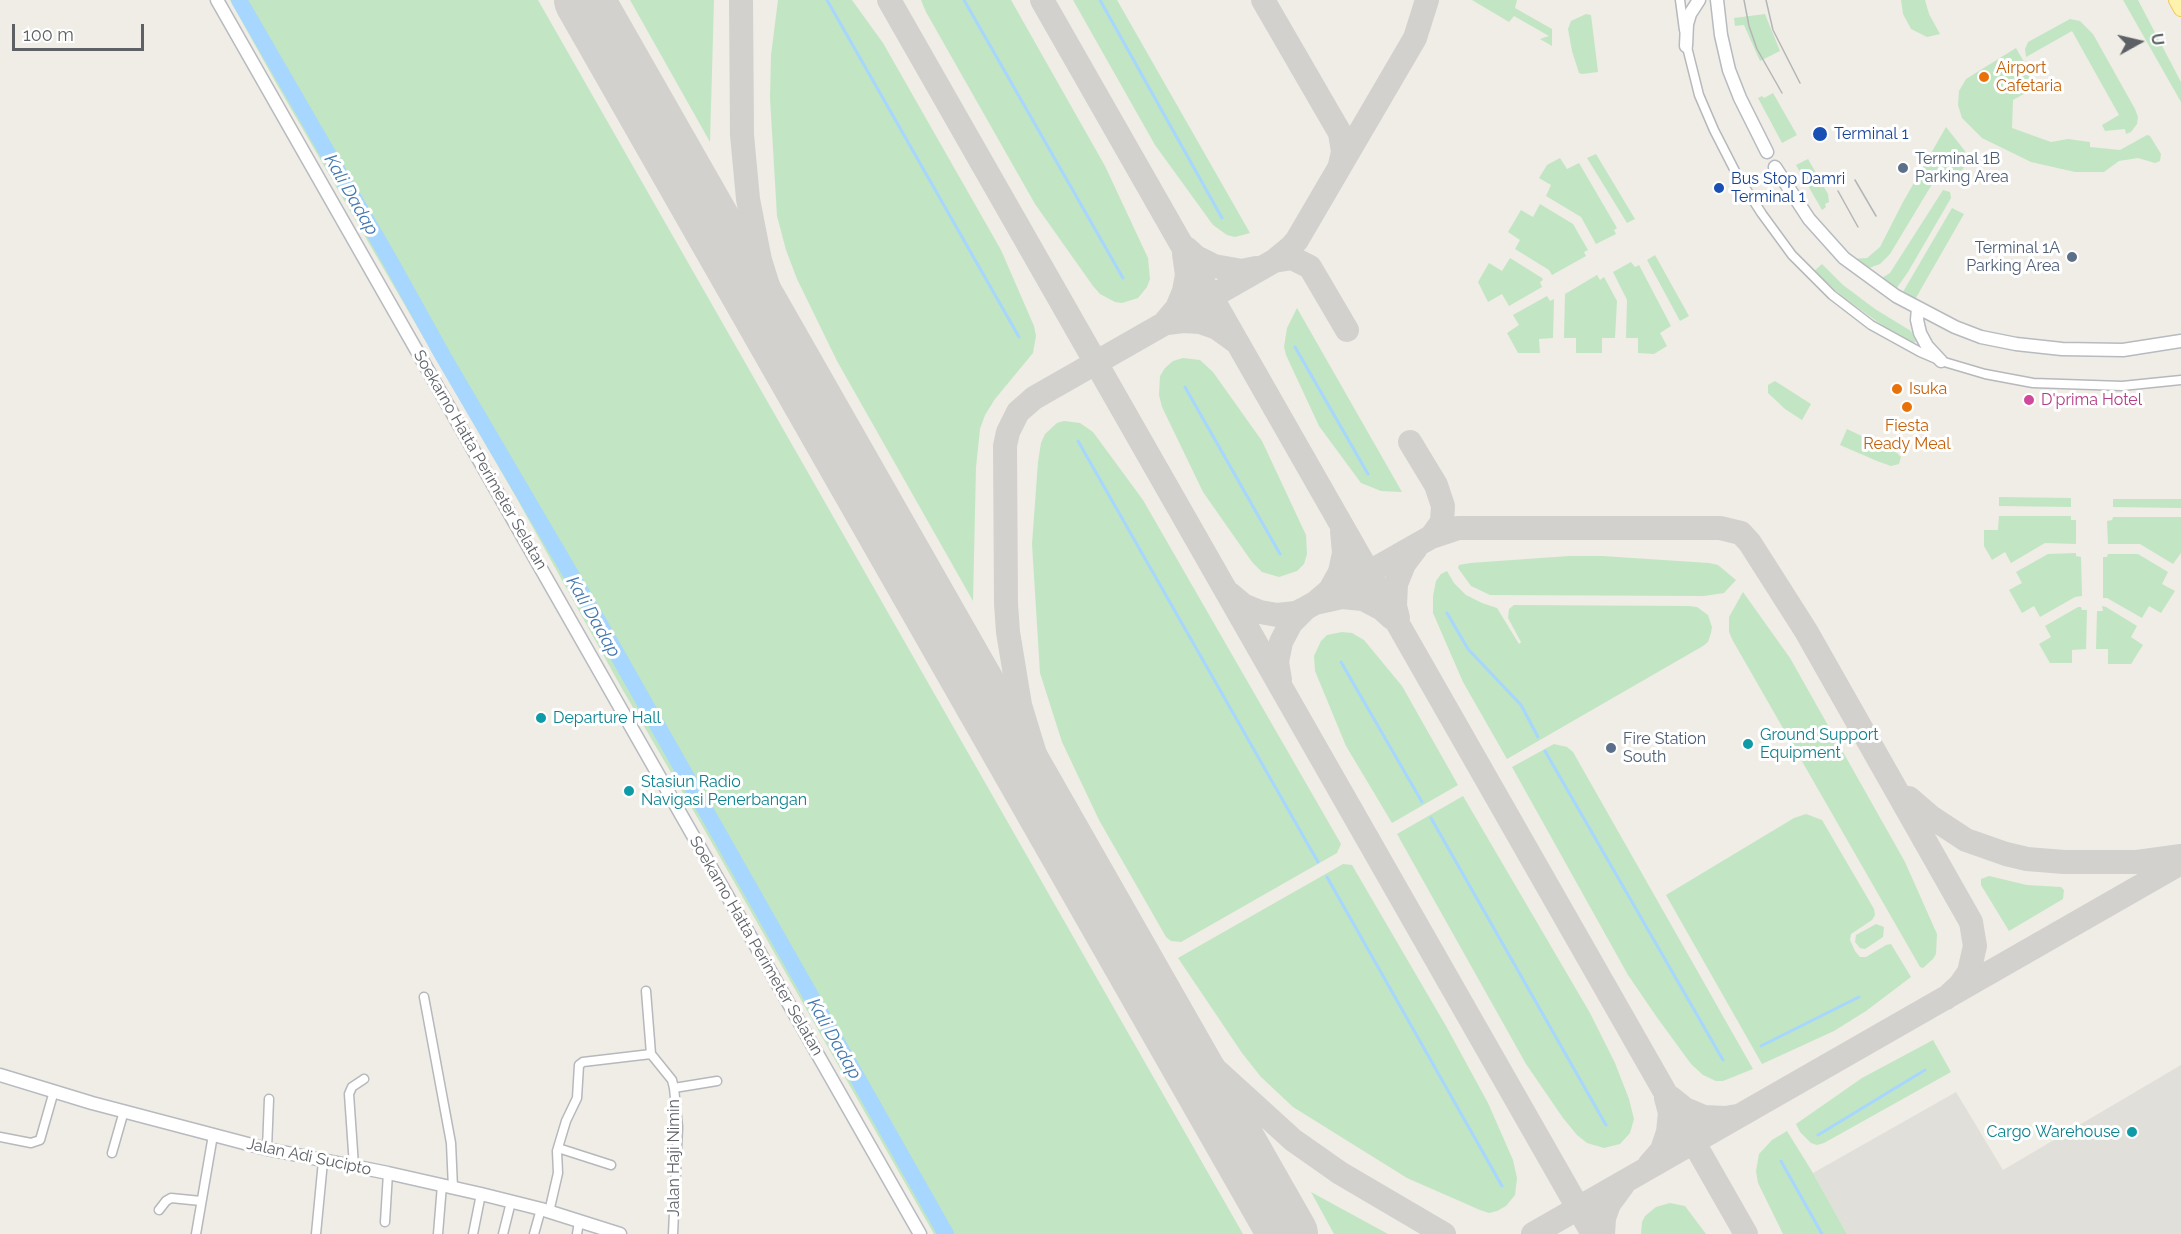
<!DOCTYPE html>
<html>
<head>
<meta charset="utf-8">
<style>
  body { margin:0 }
  #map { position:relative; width:2181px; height:1234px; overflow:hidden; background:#efede5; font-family:Raleway,sans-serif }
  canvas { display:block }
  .north { position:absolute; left:2109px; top:12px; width:60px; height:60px; -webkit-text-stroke:4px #fff; paint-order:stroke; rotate:82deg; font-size:16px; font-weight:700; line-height:24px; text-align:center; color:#5d6166 }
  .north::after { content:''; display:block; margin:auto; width:21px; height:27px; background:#5d6166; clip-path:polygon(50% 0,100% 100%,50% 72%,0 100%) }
  .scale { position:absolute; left:12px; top:24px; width:132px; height:27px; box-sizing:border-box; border:3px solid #5d6166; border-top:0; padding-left:8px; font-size:18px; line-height:21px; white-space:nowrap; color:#5d6166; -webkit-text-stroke:4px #fff; paint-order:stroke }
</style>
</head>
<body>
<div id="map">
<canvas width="2181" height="1234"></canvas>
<div class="north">U</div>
<div class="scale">100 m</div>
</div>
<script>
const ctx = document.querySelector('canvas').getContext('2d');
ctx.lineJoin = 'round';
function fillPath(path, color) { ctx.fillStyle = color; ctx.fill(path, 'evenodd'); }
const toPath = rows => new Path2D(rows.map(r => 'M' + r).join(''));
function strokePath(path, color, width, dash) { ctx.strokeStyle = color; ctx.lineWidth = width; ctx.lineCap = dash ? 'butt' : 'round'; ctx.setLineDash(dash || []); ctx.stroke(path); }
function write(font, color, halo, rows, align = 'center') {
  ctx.font = font + ' Raleway,sans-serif'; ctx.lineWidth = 6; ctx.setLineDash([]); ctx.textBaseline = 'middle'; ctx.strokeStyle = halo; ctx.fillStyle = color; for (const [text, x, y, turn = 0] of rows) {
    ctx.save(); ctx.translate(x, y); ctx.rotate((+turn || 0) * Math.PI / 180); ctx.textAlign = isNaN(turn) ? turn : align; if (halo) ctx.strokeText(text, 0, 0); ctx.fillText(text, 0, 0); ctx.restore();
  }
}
const industrial = toPath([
  [2181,1065,2181,1234,1847,1234,1813,1173,1956,1092,2003,1170]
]);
const green = toPath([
  [230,0,538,0,1243,1234,934,1234,700,822,621,687,516,497,276,83],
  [630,0,714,0,710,142],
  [778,0,852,0,883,43,1001,250,1034,326,1036,336,1033,353,995,399,985,415,980,429,976,467,973,601,837,361,797,279,786,250,777,216,770,98,771,55],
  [921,0,1011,0,1105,166,1148,258,1150,279,1147,287,1138,298,1122,303,1115,302,1100,294,1093,286,1035,204,926,12],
  [1073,0,1117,0,1250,233,1235,237,1227,235,1213,225,1155,145],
  [1472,0,1517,0,1515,8,1552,29,1552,46,1540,39,1549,36,1514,16,1509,22],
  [1901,0,1925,0,1929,14,1940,34,1927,37,1911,29,1903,14],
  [2123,0,2138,0,2181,82,2181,102],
  [1586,14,1591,15,1598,72,1582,74,1579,73,1572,51,1568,29,1571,21],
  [1765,14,1780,51,1760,61,1744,25,1735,26,1734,18],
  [2070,19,2080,21,2093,34,2135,109,2138,117,2137,124,2131,132,2126,134,2125,129,2105,131,2102,125,2119,115,2072,31,2026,57,2025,49,2028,42],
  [2016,48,2038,86,2013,100,2012,128,2051,142,2068,139,2090,142,2090,147,2120,150,2147,135,2150,136,2161,154,2160,161,2155,163,2138,158,2119,161,2104,172,2075,172,2031,162,1982,138,1962,118,1958,105,1959,91,1966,79],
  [1773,93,1797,135,1782,143,1758,98,1762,96,1764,98],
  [1946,127,1965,151,1965,166,1962,170,1952,174,1945,173,1937,176,1890,254,1880,264,1864,270,1852,259,1867,258,1880,247,1903,202],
  [1596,154,1635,219,1627,223,1587,158],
  [1560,158,1567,169,1579,163,1617,228,1614,230,1616,234,1596,244,1581,217,1546,196,1551,185,1539,178,1547,165],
  [1808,159,1828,194,1829,202,1825,204,1826,207,1822,210,1796,165],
  [1943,190,1950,192,1951,198,1908,272,1894,292,1877,281,1890,273],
  [1540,204,1573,224,1588,250,1584,252,1586,256,1552,275,1549,270,1515,249,1520,240,1508,232,1521,210,1533,217],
  [1952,208,1964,214,1913,303,1900,297],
  [1655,255,1689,316,1680,321,1647,260],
  [1510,258,1542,278,1543,280,1540,282,1542,287,1509,306,1502,294,1488,302,1478,282,1489,263,1502,271],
  [1631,262,1635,267,1639,265,1671,326,1660,333,1667,346,1654,354,1638,353,1638,338,1626,338,1627,300,1613,272],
  [1822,264,1843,285,1875,309,1911,331,1916,342,1911,343,1886,328,1843,297,1814,271],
  [1597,275,1600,280,1604,277,1617,301,1615,338,1602,338,1602,353,1576,353,1576,338,1564,338,1565,294],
  [1547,296,1550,301,1554,299,1553,338,1539,339,1540,353,1518,353,1507,333,1519,325,1513,315],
  [1297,308,1402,492,1381,491,1361,483,1319,426,1286,355,1284,347,1287,328],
  [1183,358,1200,360,1213,372,1262,441,1306,535,1307,554,1304,564,1297,571,1279,577,1262,572,1252,562,1203,492,1162,407,1159,395,1160,376,1165,368,1173,361],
  [1775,381,1811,404,1802,420,1785,409,1768,393,1768,385],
  [1064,421,1080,423,1093,432,1143,500,1341,844,1337,853,1181,942,1171,941,1166,937,1099,820,1062,742,1040,673,1032,544,1038,462,1041,443,1045,434,1057,423],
  [1847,429,1897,453,1901,457,1899,464,1891,466,1877,461,1840,445],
  [1999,497,2071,498,2071,507,1999,506],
  [2113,499,2181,499,2181,508,2113,507],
  [1999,516,2071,516,2071,520,2076,520,2076,544,2045,543,2011,563,2005,552,1992,560,1984,546,1984,530,1998,530],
  [2113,517,2181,517,2181,553,2173,564,2140,544,2108,544,2107,521,2112,520],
  [2076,553,2076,556,2081,557,2082,596,2075,597,2040,617,2034,606,2022,613,2009,590,2022,583,2016,572,2048,554],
  [2108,554,2138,554,2168,572,2162,584,2175,591,2161,613,2149,606,2142,618,2107,598,2103,598,2103,557,2107,557],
  [1569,556,1602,556,1709,563,1718,565,1736,580,1724,593,1704,596,1490,595,1471,586,1458,568,1459,565,1470,563],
  [1447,571,1454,583,1466,595,1482,603,1497,608,1519,644,1521,642,1508,618,1509,609,1514,605,1689,606,1697,607,1708,615,1712,627,1711,633,1708,642,1703,646,1507,759,1463,682,1433,613,1433,596,1436,581,1441,574],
  [1743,592,1790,658,1905,862,1937,934,1936,954,1933,959,1923,968,1920,967,1733,641,1729,632,1729,617],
  [2102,606,2106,607,2137,626,2131,637,2143,645,2131,664,2108,664,2108,649,2096,649,2097,611,2103,611],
  [2078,607,2081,607,2082,610,2087,610,2086,649,2072,650,2072,663,2050,663,2039,644,2051,637,2045,626],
  [1342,632,1352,633,1364,640,1402,686,1458,785,1392,823,1346,746,1315,671,1314,656,1321,641,1327,635],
  [1554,744,1567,747,1573,752,1753,1069,1723,1081,1716,1081,1703,1075,1691,1064,1656,1016,1628,975,1512,767],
  [1463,796,1590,1013,1615,1063,1629,1099,1634,1119,1630,1133,1620,1144,1604,1148,1587,1143,1577,1135,1563,1118,1526,1064,1397,834],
  [1806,814,1822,820,1874,909,1875,915,1872,920,1851,934,1850,940,1855,951,1860,957,1866,957,1886,945,1891,944,1911,977,1866,1011,1834,1031,1762,1064,1666,895,1794,818],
  [1343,864,1352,865,1446,1026,1488,1103,1513,1160,1517,1178,1515,1195,1506,1206,1497,1211,1489,1213,1480,1210,1407,1178,1293,1107,1261,1077,1242,1053,1178,958],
  [1989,876,2027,885,2061,887,2064,890,2063,899,2009,931,1981,885,1981,879],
  [1876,924,1884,927,1883,937,1865,949,1860,948,1855,942,1856,935],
  [1933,1040,1951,1072,1824,1143,1817,1145,1811,1143,1800,1132,1796,1124,1862,1078],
  [1787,1131,1813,1173,1847,1234,1783,1234,1758,1183,1756,1171,1759,1154,1772,1140],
  [1311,1192,1388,1234,1334,1234],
  [1670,1203,1685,1206,1706,1234,1641,1234,1642,1222,1645,1216,1656,1207]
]);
const stream = toPath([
  [827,0,1019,337],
  [964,0,1123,278],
  [1100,0,1222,218],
  [1295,347,1368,474],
  [1185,387,1280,554],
  [1078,441,1318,862],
  [1447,613,1468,649,1521,705,1538,737],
  [1341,662,1422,802],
  [1545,751,1723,1060],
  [1431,818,1606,1125],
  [1327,877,1502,1186],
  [1761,1046,1859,997],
  [1818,1135,1925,1070],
  [1781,1161,1822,1234]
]);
const river = toPath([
  [239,0,388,257,443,356,596,617,946,1234]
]);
const taxiway = toPath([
  [741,0,742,135,748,199,754,230,760,260,782,330,825,423],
  [889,0,1593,1234],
  [1042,0,1746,1234],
  [1263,0,1340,133,1343,152,1340,165],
  [1186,248,1196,257,1214,266,1242,271,1256,268],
  [1274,261,1292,258,1310,267,1347,330],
  [1166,321,1177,308,1184,291,1187,275,1184,254],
  [1167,323,1183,321,1200,322,1217,328,1235,341],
  [1410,442,1436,485,1443,506,1442,522,1431,537],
  [1342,531,1344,553,1340,572,1330,590,1315,603,1342,597,1363,599,1382,609,1392,618],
  [1230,594,1243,605,1260,612,1277,615,1296,613,1306,608,1431,537,1458,528,1720,528,1741,533,1750,543,1806,631,1971,922,1975,946,1969,972,1960,985,1946,998],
  [1398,618,1395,606,1396,584,1404,564,1416,548],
  [1280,680,1277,662,1281,642,1291,623,1306,608],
  [1909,798,1931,817,1966,840,2006,854,2027,859,2064,862,2137,862,2181,856],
  [1097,900,1060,824,1045,787,1020,705,1008,632,1006,604,1005,446,1008,432,1018,412,1034,398,1274,261,1291,247,1297,240,1415,38,1427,0],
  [1139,973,1179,1026,1215,1069,1293,1140,1340,1173,1444,1234],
  [1670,1097,1685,1109,1704,1117,1725,1118,1737,1116],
  [1649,1165,1662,1150,1668,1132,1670,1113,1666,1098],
  [1533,1234,2181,863],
  [1603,1234,1604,1218,1609,1204,1623,1185]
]);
const runway = toPath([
  [584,0,1288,1234]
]);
const streetTunnel = toPath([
  [1735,171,1744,186]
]);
const street = toPath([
  [1680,0,1684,30],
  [1686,43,1699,95,1714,130,1735,171],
  [1744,186,1762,214,1792,255,1832,295,1871,325,1920,352,1941,361,1985,374,2033,383,2122,386,2181,380],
  [646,991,651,1054],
  [424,997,451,1143,453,1188],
  [651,1054,672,1080,674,1088,678,1127,673,1234],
  [674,1088,717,1081],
  [0,1137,31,1143,40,1140,54,1091],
  [558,1148,611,1165],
  [267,1149,269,1099],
  [112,1153,124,1111],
  [354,1166,349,1094,352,1087,364,1079],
  [159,1210,166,1201,171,1198,201,1201],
  [549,1212,558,1173,557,1151,566,1121,577,1098,579,1065,583,1062,651,1054],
  [385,1222,388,1173],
  [196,1234,213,1135],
  [316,1234,323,1161],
  [438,1234,442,1185],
  [473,1234,481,1194],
  [503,1234,511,1202],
  [534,1234,541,1209],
  [577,1234,579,1222]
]);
const secondary = toPath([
  [217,0,920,1234],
  [1717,0,1721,35,1729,70,1740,98,1767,152],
  [1686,46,1687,24,1690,14,1699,0],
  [1775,167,1809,219,1844,258,1896,296,1955,327,1981,337,2016,344,2062,349,2123,350,2181,341],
  [1918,308,1917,320,1920,333,1927,346,1941,361],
  [0,1075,92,1103,267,1149,388,1173,481,1194,541,1209,620,1234]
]);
const primary = toPath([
  [2176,0,2181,9]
]);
const tram = toPath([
  [1744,0,1749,26,1757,49,1782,93],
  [1766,0,1773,30,1800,83],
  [1855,180,1876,216],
  [1838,191,1858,227]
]);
const markers = [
  [1984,77,6,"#e8710a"],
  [1820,134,8,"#1a4fb4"],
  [1903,168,6,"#5c6f8a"],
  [1719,188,6,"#1a4fb4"],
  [2072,257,6,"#5c6f8a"],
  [1897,389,6,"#e8710a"],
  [2029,400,6,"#d1479c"],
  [1907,407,6,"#e8710a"],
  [541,718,6,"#0f9aa8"],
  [1748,744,6,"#0f9aa8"],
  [1611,748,6,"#5c6f8a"],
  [629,791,6,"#0f9aa8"],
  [2132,1132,6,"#0f9aa8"]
];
const foodNames = [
  ["Airport",1996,68],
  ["Cafetaria",1996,86],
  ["Isuka",1909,389],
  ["Fiesta",1907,426,"center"],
  ["Ready Meal",1907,444,"center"]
];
const transitNames = [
  ["Terminal 1",1834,134],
  ["Bus Stop Damri",1731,179],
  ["Terminal 1",1731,197]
];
const serviceNames = [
  ["Terminal 1B",1915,159],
  ["Parking Area",1915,177],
  ["Terminal 1A",2060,248,"right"],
  ["Parking Area",2060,266,"right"],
  ["Fire Station",1623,739],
  ["South",1623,757]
];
const hotelNames = [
  ["D'prima Hotel",2041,400]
];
const streetNames = [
  ["Soekarno Hatta Perimeter Selatan",480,460,60],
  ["Soekarno Hatta Perimeter Selatan",756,946,60],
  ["Jalan Adi Sucipto",309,1157,12],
  ["Jalan Haji Nimin",674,1158,-90]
];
const cultureNames = [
  ["Departure Hall",553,718],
  ["Ground Support",1760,735],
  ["Equipment",1760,753],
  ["Stasiun Radio",641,782],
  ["Navigasi Penerbangan",641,800],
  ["Cargo Warehouse",2120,1132,"right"]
];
const waterNames = [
  ["Kali Dadap",351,195,60],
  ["Kali Dadap",593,617,60],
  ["Kali Dadap",834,1039,60]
];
fillPath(industrial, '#e1dfda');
fillPath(green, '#c2e6c3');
strokePath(stream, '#a7d6fe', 3);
strokePath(river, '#a7d6fe', 16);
strokePath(taxiway, '#d2d1ce', 24);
strokePath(runway, '#d2d1ce', 60);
strokePath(streetTunnel, '#cacac5', 8, [8, 4]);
strokePath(street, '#b6b8bc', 11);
strokePath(secondary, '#b7babf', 15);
strokePath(primary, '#f0c95e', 16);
strokePath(street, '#fff', 8);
strokePath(secondary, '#fff', 12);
strokePath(primary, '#fef2ac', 14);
strokePath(tram, '#b4b5b6', 1.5);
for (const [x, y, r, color] of markers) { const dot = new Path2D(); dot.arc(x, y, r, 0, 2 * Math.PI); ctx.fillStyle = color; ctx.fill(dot); strokePath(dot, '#fff', 2); }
write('16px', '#c56008', '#fff', foodNames, 'left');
write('16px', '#164399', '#fff', transitNames, 'left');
write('16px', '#4e5e75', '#fff', serviceNames, 'left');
write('16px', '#b23c85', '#fff', hotelNames, 'left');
write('16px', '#5d6166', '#fff', streetNames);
write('16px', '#0d838f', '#fff', cultureNames, 'left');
write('italic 18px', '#4277b0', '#fff', waterNames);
</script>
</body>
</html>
